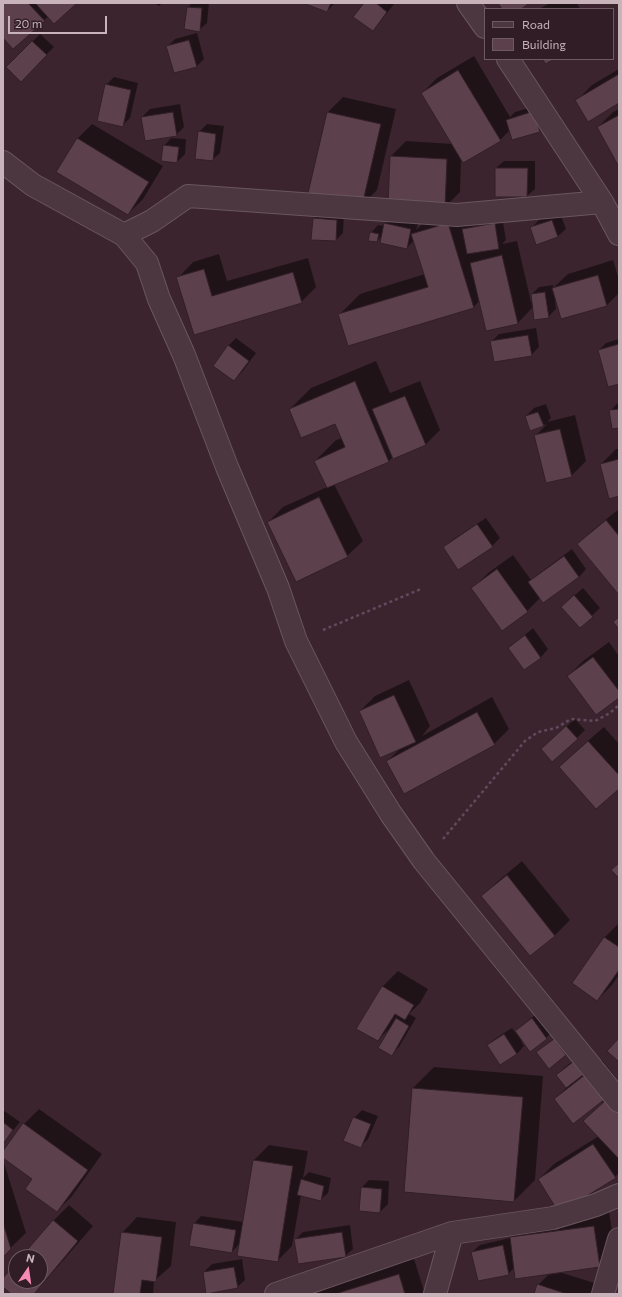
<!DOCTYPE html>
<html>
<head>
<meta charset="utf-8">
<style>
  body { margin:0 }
  #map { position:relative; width:622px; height:1297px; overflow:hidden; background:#3c242e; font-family:Commissioner,sans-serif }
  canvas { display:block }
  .frame { position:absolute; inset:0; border:4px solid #c8b3bb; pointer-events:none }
  .legend { position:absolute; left:484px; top:8px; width:130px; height:52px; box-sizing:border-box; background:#311d25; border:1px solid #6d5961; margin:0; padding:5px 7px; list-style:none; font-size:12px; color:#c8b3bb }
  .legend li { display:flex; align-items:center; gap:8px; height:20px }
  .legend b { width:20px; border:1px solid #6d5961 }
  .north { position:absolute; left:8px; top:1249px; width:40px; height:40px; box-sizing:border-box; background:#311d25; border:1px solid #6d5961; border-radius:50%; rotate:13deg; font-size:11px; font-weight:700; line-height:16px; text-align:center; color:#c8b3bb }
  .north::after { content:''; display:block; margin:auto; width:14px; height:18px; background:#f68ab5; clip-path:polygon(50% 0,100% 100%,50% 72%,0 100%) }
  .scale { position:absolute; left:8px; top:16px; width:99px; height:18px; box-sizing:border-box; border:2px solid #c8b3bb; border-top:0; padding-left:5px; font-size:12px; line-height:14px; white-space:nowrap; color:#c8b3bb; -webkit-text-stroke:3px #311d25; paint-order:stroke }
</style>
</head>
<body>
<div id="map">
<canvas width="622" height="1297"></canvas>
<div class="frame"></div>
<ul class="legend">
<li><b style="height:5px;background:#4c3740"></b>Road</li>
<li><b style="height:11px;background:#5c404c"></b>Building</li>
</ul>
<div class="north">N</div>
<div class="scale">20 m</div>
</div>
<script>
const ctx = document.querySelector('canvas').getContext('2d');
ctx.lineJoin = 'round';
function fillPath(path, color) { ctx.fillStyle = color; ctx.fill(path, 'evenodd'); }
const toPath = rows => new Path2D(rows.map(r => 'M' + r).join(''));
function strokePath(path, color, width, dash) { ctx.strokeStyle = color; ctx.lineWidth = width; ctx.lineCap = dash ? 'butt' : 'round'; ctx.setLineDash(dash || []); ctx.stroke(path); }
const shadow = toPath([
  [3,3,76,3,49,16,44,20,3,37],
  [154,3,162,3,159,6],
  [192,3,209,3,207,23,199,30,185,28,188,7],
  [306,3,335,3,327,11],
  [365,3,394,3,394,4,380,22,372,30],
  [550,3,577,3,580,9,539,9],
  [197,33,204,59,196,67,167,47,175,39],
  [40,34,54,47,21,80,7,67],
  [474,56,510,117,515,112,542,104,548,123,540,131,513,139,510,130,500,140,464,162,461,158,460,192,445,207,391,156,406,141,453,144,422,93,437,78],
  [619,69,619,102,577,100,592,85],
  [114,77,138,83,130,118,122,126,106,85],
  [343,97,396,109,377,190,362,205,328,112],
  [180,104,184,127,176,135,142,117,150,109],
  [619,109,619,165,598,127,613,112],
  [92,124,163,166,143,199,128,214,77,139],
  [207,124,224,126,220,153,212,160,199,132],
  [171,138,186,139,185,154,177,162,164,146],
  [504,161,535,161,535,189,527,196,496,196,496,168],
  [321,211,344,212,343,233,336,240,314,218],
  [433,213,502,216,506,240,502,244,517,241,531,302,533,302,532,294,539,287,553,285,553,288,568,274,613,260,619,280,619,293,607,305,562,318,556,298,555,299,556,309,548,317,533,307,518,323,480,300,474,307,349,345,340,314,360,294,425,274,414,240,407,248,383,235,377,241,371,233,378,225,385,226,385,224,393,216,419,221,416,230],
  [560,213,566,229,558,236,537,244,531,228,539,220],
  [219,254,227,281,308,258,316,287,301,302,195,334,178,278,193,262],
  [536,328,539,347,531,355,491,342,499,334],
  [236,338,256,353,242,372,234,380,228,346],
  [619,339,619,383,599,350,606,343],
  [376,361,390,393,420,381,440,430,425,445,393,457,389,461,334,484,363,541,347,556,268,522,283,507,327,487,315,461,336,440,342,438,335,422,290,409,311,388],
  [618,403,619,403,619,427,610,411],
  [546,404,551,418,547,422,575,415,586,461,571,476,535,436,547,424,531,430,526,416,534,408],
  [616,449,619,449,619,495,601,464],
  [619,509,619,594,579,544,594,529],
  [486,518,500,538,492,546,444,548,452,540],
  [572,549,586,569,579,577,540,598,527,611,502,629,473,588,488,573,513,555,531,580,537,575],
  [583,588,600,608,580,627,570,599],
  [533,628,548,649,541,657,524,669,509,648],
  [609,642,619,656,619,697,568,676,583,661],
  [409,680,430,726,422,736,492,697,509,729,494,744,387,761,401,748,360,711,375,696],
  [575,719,585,730,577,738,550,741],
  [604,727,619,744,619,787,575,752],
  [522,861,570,920,555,935,530,954,483,896,498,881],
  [619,923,619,975,612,985,597,1000,573,983,605,937],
  [398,971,428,989,420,1003,409,1014,416,1018,399,1047,391,1055,391,1027,378,1040,382,987],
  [540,1011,554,1030,546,1038,523,1040,521,1041,524,1046,517,1054,488,1045,496,1038,512,1028,515,1032,524,1024],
  [562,1032,573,1047,549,1067,538,1052],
  [581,1055,587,1071,602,1060,619,1082,619,1084,555,1099,567,1087,557,1075,565,1067],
  [434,1067,543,1076,535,1180,514,1201,413,1088],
  [619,1088,619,1173,615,1177,539,1179,554,1164,599,1136],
  [39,1109,102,1154,72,1196,57,1211,34,1179,3,1157,3,1153,24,1124],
  [3,1110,20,1122,3,1143],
  [362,1110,378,1116,368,1139,360,1147,354,1118],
  [269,1145,308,1151,303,1178,309,1172,331,1178,328,1193,320,1200,301,1195,292,1246,277,1261,240,1243,232,1252,194,1224,201,1216,244,1222,254,1160],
  [3,1160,26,1233,3,1255],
  [369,1180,389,1181,388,1204,380,1212,362,1187],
  [69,1205,93,1226,34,1294,13,1294,3,1285,3,1279,16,1264,16,1281,40,1281,40,1257,22,1257,54,1220],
  [609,1211,615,1251,600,1266,559,1272,598,1284,595,1294,535,1294,538,1285,550,1273,515,1267,508,1274,472,1252,480,1245,510,1238,526,1222],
  [137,1217,176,1222,171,1266,154,1281,153,1294,114,1294,122,1233],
  [350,1225,353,1249,345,1256,295,1240,303,1232],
  [242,1259,245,1280,237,1287,204,1272,212,1264],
  [414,1259,424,1291,421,1294,305,1294]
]);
const building = toPath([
  [3,3,28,3,45,21,13,49,3,38,3,3],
  [35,3,77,3,54,24,35,3],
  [303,3,331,3,327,12,303,3],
  [364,3,376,3,387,12,373,31,353,17,364,3],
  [498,3,530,3,521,9,502,9,498,3],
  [187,7,202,8,200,32,184,29,187,7],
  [189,40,197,67,174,73,166,46,189,40],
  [32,41,47,55,21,82,6,67,32,41],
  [543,59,555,59,545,64,543,59],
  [458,70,501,141,463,163,421,93,458,70],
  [619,74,619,103,588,122,575,100,619,74],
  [105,84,131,90,123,127,97,121,105,84],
  [534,111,540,132,512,140,506,120,534,111],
  [173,112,177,136,145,141,141,117,173,112],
  [327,112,381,124,362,206,308,193,327,112],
  [619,115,619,167,597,127,619,115],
  [198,131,216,134,213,161,195,159,198,131],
  [77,138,149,182,128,215,56,172,77,138],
  [163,145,179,147,177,163,161,161,163,145],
  [390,156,447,159,445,208,388,205,390,156],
  [495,168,528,168,527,197,495,197,495,168],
  [313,218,337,220,336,241,311,240,313,218],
  [552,220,558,237,536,245,530,227,552,220],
  [384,223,411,229,407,249,380,243,384,223],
  [448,223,474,308,348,346,338,314,428,287,411,234,448,223],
  [495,223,499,249,467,254,462,229,495,223],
  [370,232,379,234,377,242,368,241,370,232],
  [502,255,518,324,486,331,470,263,502,255],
  [204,269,212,296,293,272,302,303,194,335,176,277,204,269],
  [598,275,607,306,561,319,552,288,598,275],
  [545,292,549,318,534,320,531,294,545,292],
  [528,335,532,356,494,362,490,341,528,335],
  [619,344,619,384,608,387,598,350,619,344],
  [228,345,249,361,234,381,213,366,228,345],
  [355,381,389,462,327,488,314,461,345,447,335,424,301,438,289,409,355,381],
  [405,396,426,445,393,459,372,409,405,396],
  [619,409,619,428,612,429,609,410,619,409],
  [538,412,544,426,530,431,525,416,538,412],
  [560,429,572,477,546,483,534,435,560,429],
  [619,459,619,496,609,499,600,464,619,459],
  [319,497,348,557,296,582,267,522,319,497],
  [606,520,619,536,619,595,577,544,606,520],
  [477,524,493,547,458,570,443,547,477,524],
  [564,556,579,577,543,603,528,582,564,556],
  [497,569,528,612,502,631,471,588,497,569],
  [574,595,593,617,580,628,561,607,574,595],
  [619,617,619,629,613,622,619,617],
  [525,635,541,658,524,670,508,648,525,635],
  [593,657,619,691,619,698,596,715,567,676,593,657],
  [394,695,416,742,380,758,359,711,394,695],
  [477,712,495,745,404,794,386,761,477,712],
  [566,726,578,739,552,762,541,749,566,726],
  [588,741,619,775,619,789,596,809,559,767,588,741],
  [619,863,619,878,611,870,619,863],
  [507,875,555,936,530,956,481,896,507,875],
  [604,937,619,947,619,970,597,1001,572,983,604,937],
  [382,986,414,1005,405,1020,395,1014,378,1041,356,1029,382,986],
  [396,1018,409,1026,392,1056,378,1048,396,1018],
  [532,1018,547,1039,530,1052,515,1031,532,1018],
  [504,1034,517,1054,500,1065,487,1045,504,1034],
  [619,1038,619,1062,607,1051,619,1038],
  [554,1039,566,1055,549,1069,536,1052,554,1039],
  [573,1062,583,1075,566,1088,556,1075,573,1062],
  [586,1074,605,1099,573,1124,554,1099,586,1074],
  [412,1088,523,1097,514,1202,404,1192,412,1088],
  [606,1100,619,1113,619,1159,583,1121,606,1100],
  [353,1117,371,1124,361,1148,343,1141,353,1117],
  [3,1122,13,1130,3,1144,3,1122],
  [23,1123,88,1170,57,1212,25,1189,32,1179,3,1158,3,1151,23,1123],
  [593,1144,616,1178,559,1213,538,1179,593,1144],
  [253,1160,293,1166,278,1262,237,1256,253,1160],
  [301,1179,324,1186,321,1201,297,1195,301,1179],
  [361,1187,382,1189,380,1213,359,1211,361,1187],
  [53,1220,78,1241,34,1294,11,1294,3,1287,3,1278,16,1263,16,1281,40,1281,40,1257,21,1257,53,1220],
  [3,1223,11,1249,3,1257,3,1223],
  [193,1223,236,1230,232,1253,189,1246,193,1223],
  [594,1226,600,1267,515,1279,510,1237,594,1226],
  [121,1232,162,1237,156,1282,142,1280,140,1294,113,1294,121,1232],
  [342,1232,346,1257,298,1264,294,1239,342,1232],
  [503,1245,509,1275,478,1281,471,1252,503,1245],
  [234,1267,238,1288,206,1294,203,1272,234,1267],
  [399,1274,405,1294,335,1294,399,1274],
  [537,1284,567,1294,534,1294,537,1284]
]);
const path = toPath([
  [323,630,421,589],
  [443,839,525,741,538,732,556,728,571,719,595,721,610,713,619,705]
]);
const minor = toPath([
  [468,3,485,27],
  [508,59,602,202,619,234],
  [3,162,33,185,124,235,147,263,159,299,184,355,227,467,278,588,296,641,346,742,391,814,424,861,619,1101],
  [124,235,152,221,188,196,457,215,602,202],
  [276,1294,452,1233,553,1218,596,1205,619,1195],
  [435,1294,452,1233],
  [603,1294,619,1239]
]);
fillPath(shadow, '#0007');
fillPath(building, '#5c404c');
strokePath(building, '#331f27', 1);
strokePath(minor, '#6a565e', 24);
strokePath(path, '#604a5e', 2.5, [3, 3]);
strokePath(minor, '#4c3740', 22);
</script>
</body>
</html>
